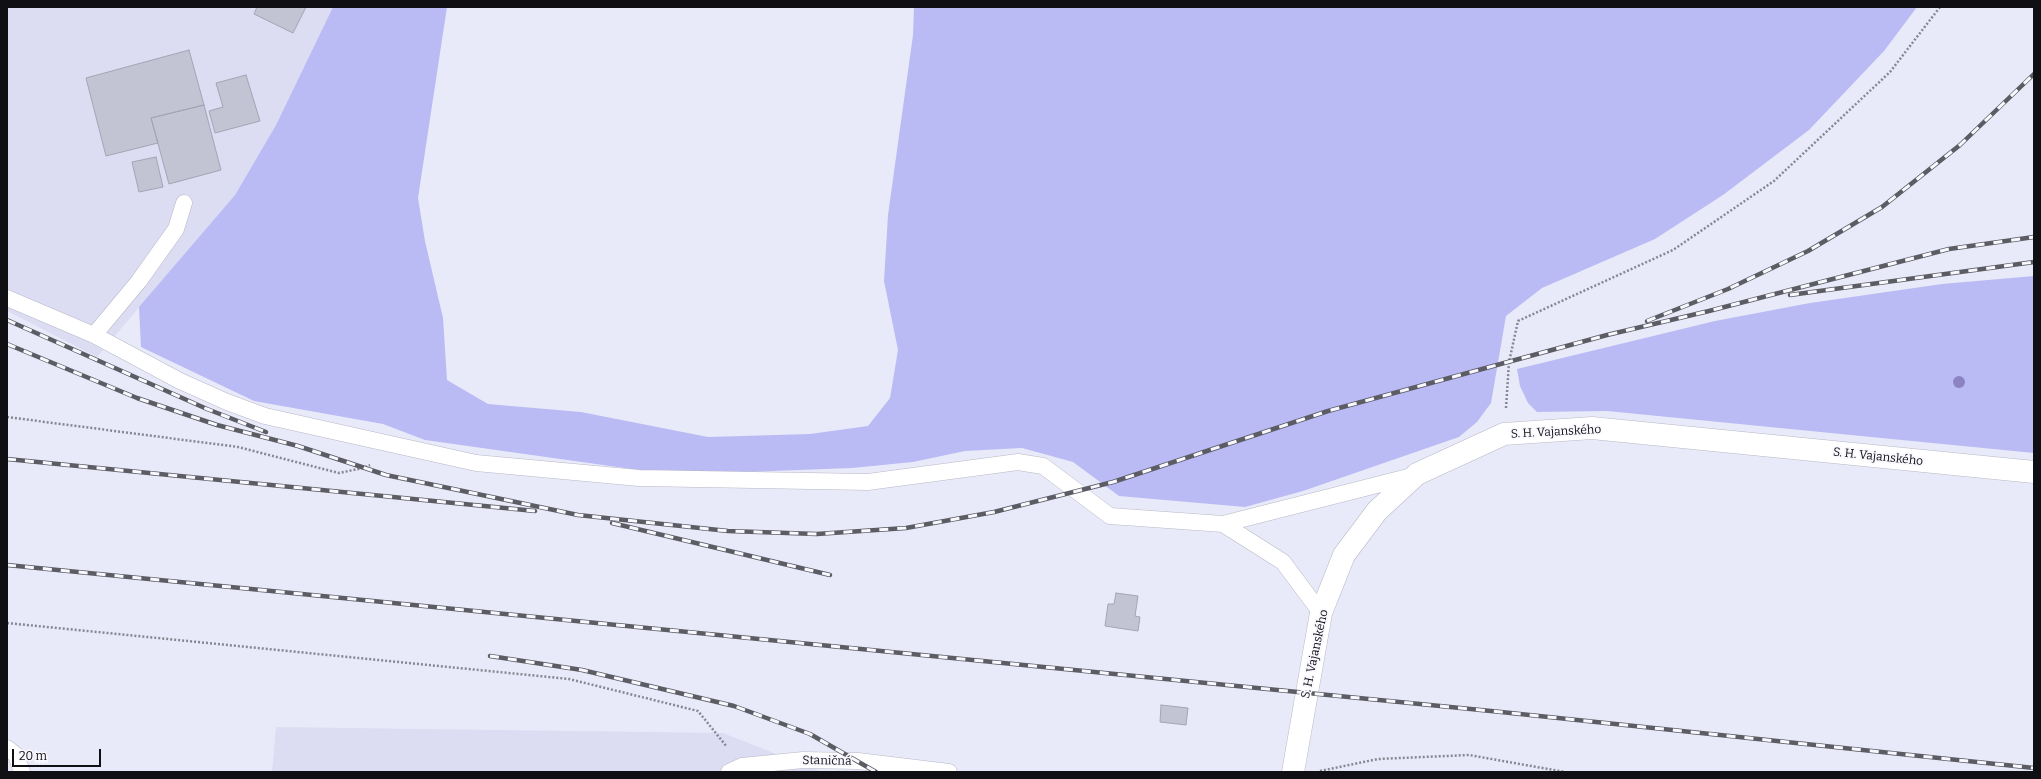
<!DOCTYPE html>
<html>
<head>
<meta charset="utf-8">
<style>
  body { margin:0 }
  #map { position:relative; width:2041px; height:779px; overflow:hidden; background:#e9eaf9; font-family:Bitter,serif }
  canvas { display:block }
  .frame { position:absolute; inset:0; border:8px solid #0f0f14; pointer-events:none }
  .scale { position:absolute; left:12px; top:749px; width:89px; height:18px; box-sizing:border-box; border:2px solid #0f0f14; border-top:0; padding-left:5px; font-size:12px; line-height:14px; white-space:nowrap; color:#0f0f14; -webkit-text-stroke:3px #f8f8fe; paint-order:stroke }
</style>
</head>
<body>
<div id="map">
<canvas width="2041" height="779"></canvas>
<div class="frame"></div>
<div class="scale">20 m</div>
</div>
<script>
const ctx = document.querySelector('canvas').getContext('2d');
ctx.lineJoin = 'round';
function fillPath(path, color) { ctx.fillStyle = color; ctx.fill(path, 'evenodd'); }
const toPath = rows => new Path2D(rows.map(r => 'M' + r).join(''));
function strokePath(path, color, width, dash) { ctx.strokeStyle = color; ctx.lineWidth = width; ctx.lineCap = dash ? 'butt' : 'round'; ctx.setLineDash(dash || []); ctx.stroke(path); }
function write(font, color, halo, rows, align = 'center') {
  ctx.font = font + ' Bitter,serif'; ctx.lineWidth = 3.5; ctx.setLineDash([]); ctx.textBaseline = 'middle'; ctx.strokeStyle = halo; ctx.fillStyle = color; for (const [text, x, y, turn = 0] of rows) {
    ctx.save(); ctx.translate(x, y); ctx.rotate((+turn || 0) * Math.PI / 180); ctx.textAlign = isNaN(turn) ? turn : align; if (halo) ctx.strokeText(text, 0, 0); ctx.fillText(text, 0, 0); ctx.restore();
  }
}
const built = toPath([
  [7,7,333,7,276,125,235,195,97,357,7,311],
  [276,727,723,733,822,772,272,772]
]);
const green = toPath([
  [333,7,447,7,418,198,425,241,443,318,447,380,488,404,581,412,708,437,810,434,868,426,890,398,898,350,884,281,888,215,913,35,914,7,1917,7,1884,51,1809,130,1723,195,1655,239,1542,288,1506,316,1491,403,1477,422,1459,437,1303,491,1245,507,1119,496,1073,462,1022,448,965,451,913,462,852,468,693,474,653,472,425,440,383,424,254,401,141,347,139,307,235,195,276,125],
  [2034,276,2034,453,1607,411,1537,412,1528,403,1520,386,1517,369,1715,321,1810,303,1942,284]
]);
const building = toPath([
  [257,7,306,7,293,33,254,14,257,7],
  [189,50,204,105,151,118,158,143,106,156,86,78,189,50],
  [246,75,260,121,215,133,209,111,223,107,216,83,246,75],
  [204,105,221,170,169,184,151,118,204,105],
  [156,157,163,187,139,192,132,162,156,157],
  [1116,593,1138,596,1135,616,1140,617,1138,631,1105,626,1108,604,1114,604,1116,593],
  [1161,705,1188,708,1186,725,1160,722,1161,705]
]);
const path = toPath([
  [1506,408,1509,362,1518,321,1673,250,1774,181,1890,72,1940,7],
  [7,417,238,447,339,473,363,468,370,465],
  [7,623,569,679,698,711,727,747],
  [1320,771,1378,759,1469,755,1565,772]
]);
const service = toPath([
  [7,298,94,335,180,381,227,402,265,416,476,463,639,478,868,482,1018,462,1043,466,1110,516,1223,524,1416,475],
  [94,335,139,281,176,229,184,203],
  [1223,524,1283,562,1321,613],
  [7,748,16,755,22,772],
  [729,772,742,766,803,760,858,761,949,772]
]);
const minor = toPath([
  [1293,772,1321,613,1344,555,1377,511,1417,474,1504,434,1592,428,2034,472]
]);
const rail = toPath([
  [1790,295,2034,262],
  [7,320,207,409,266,432],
  [1647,321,1728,289,1808,251,1882,207,1960,145,2034,74],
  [7,344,137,398,217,425,298,446,386,475,578,515,728,531,817,534,906,528,994,512,1113,482,1328,411,1607,335,1709,311,1949,249,2034,237],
  [7,459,535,511],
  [612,523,830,575],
  [7,565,1501,712,2034,768],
  [490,656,582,670,734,706,810,734,876,772]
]);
const trees = [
  [1959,382]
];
const streetNames = [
  ["S. H. Vajanského",1556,432,-3],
  ["S. H. Vajanského",1878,457,6],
  ["S. H. Vajanského",1315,654,-78],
  ["Staničná",827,761,1]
];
fillPath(built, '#dcddf3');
fillPath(green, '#babbf4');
fillPath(building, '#c3c4d3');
strokePath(building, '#a4a5b3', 1);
strokePath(service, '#b7b8c6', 17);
strokePath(minor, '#b7b8c6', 23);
strokePath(path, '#868791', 2.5, [2, 2]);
strokePath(service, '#fff', 16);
strokePath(minor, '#fff', 22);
strokePath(rail, '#5c5c65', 4.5);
strokePath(rail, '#f8f8fe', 3, [9]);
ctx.fillStyle = '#8c84c2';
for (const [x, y] of trees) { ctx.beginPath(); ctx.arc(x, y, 6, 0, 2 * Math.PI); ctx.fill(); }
write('12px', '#0f0f14', '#f8f8fe', streetNames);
</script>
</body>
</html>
